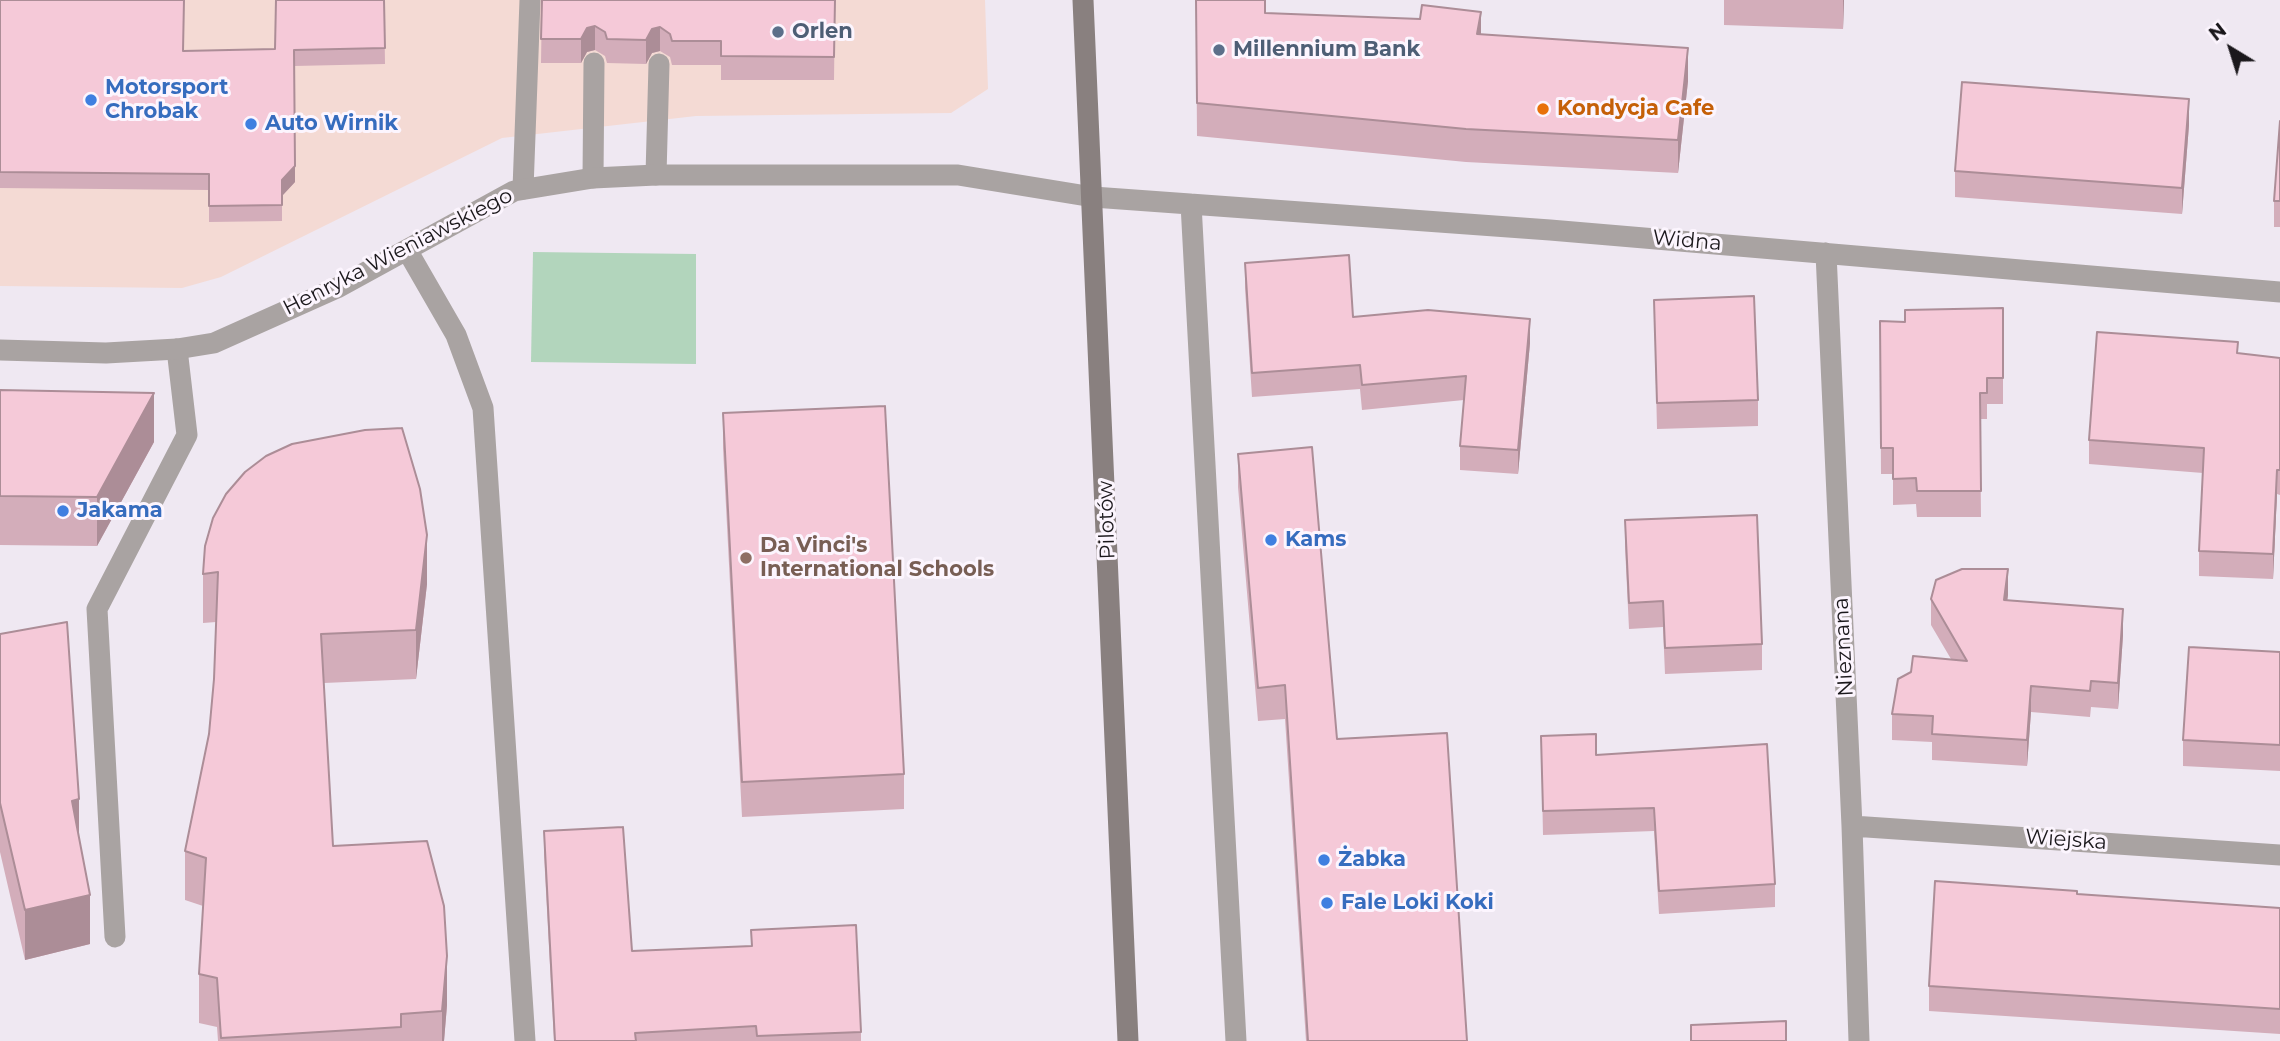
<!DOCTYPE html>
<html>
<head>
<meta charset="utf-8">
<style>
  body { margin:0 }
  #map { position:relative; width:2280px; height:1041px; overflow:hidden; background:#efe8f2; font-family:Montserrat,sans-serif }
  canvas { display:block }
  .north { position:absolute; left:2196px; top:14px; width:70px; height:70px; -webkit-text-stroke:5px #fcf5fe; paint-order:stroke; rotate:322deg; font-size:19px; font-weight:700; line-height:28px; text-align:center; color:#1b181c }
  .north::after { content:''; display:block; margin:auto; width:24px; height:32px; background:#1b181c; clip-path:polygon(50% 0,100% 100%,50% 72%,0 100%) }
</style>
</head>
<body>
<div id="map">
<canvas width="2280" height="1041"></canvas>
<div class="north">N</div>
</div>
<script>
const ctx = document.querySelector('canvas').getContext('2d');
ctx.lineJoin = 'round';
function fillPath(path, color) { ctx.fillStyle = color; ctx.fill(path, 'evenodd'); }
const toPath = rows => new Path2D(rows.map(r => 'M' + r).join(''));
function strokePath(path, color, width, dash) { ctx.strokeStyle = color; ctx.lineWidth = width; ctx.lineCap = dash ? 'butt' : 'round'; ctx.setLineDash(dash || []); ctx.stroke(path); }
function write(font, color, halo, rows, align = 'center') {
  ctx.font = font + ' Montserrat,sans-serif'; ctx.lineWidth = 6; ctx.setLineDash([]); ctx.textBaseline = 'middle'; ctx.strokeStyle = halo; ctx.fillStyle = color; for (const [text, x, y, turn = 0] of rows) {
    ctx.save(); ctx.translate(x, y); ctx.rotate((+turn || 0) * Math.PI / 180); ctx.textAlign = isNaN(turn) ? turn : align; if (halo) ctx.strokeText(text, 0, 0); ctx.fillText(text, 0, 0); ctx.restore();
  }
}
const commercial = toPath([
  [0,0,985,0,988,89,951,113,696,116,502,138,221,277,182,288,0,286]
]);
const green = toPath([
  [533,252,696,254,696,364,531,362]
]);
const lane = toPath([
  [656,175,659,64],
  [593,178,594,63],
  [523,189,530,0],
  [407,250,456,335,483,408,525,1041],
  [115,937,97,609,187,435,177,349]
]);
const street = toPath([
  [1191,204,1236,1041],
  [1826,253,1852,826,1859,1041],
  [0,350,106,353,177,349,214,343,337,288,514,191,593,178,656,175,958,175,1093,197,1550,230,2280,292],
  [1852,826,2280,855]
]);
const secondary = toPath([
  [1083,0,1128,1041]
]);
const wall = toPath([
  [0,0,183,51,275,49,384,0,385,64,294,66,295,182,282,196,282,221,209,222,209,190,0,188],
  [542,0,835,0,834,80,721,80,721,65,672,65,670,57,660,51,652,53,646,64,607,63,605,56,595,50,587,52,581,63,541,63],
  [1196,0,1265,13,1481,34,1688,81,1678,173,1466,162,1197,136],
  [1724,0,1844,0,1843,29,1724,25],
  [2280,121,2280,227,2274,227,2274,201],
  [2189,125,2182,214,1955,197,1955,171],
  [1245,263,1353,317,1530,343,1518,474,1460,470,1460,446,1464,400,1362,410,1360,389,1252,397,1245,288],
  [1654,300,1758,400,1758,426,1657,429],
  [2003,308,2003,404,1987,404,1987,419,1980,419,1981,517,1917,517,1916,504,1893,505,1893,474,1881,474,1880,321,1905,322],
  [2238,353,2280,358,2280,495,2277,494,2273,579,2199,576,2199,551,2203,473,2089,464,2089,440],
  [0,390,154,442,97,546,0,545],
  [723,413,904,774,904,809,742,817,723,448],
  [1238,454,1337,739,1467,1041,1306,1041,1285,719,1258,721,1238,487],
  [1625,520,1762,644,1762,670,1665,674,1663,627,1629,629,1625,546],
  [205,546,427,584,416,679,324,683,333,846,447,1005,444,1041,218,1041,217,1027,199,1023,199,974,203,906,185,900,185,851,209,734,214,679,216,622,203,623,203,574],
  [2008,595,2007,600,2123,635,2118,709,2091,707,2090,717,2031,712,2027,766,1932,760,1932,742,1892,740,1892,714,1951,659,1931,625,1931,599],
  [0,634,79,838,90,944,25,960,0,852],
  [2280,652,2280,771,2183,766,2183,740],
  [1541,736,1596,755,1775,884,1775,907,1659,914,1654,831,1543,835],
  [544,831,632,951,751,946,751,930,861,1032,861,1041,554,1041,544,854],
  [2077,895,2280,908,2280,1034,1929,1011,1929,986]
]);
const shadedWall = toPath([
  [1843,0,1844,0,1843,29],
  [1481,12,1481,45,1477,34],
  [595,26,595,50,587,52,581,63,581,39,587,28],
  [660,27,660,51,652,53,646,64,646,40,652,29],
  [1688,48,1688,81,1678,173,1678,140],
  [2189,99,2189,125,2182,214,2182,188],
  [295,166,295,182,282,196,282,180],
  [1530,319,1530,343,1518,474,1518,450],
  [154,393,154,442,97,546,97,497],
  [2277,470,2277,494,2273,579,2273,554],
  [427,535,427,584,416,679,416,630],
  [2008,569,2008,595,2004,626,2004,600],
  [2123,609,2123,635,2118,709,2118,683],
  [2031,686,2031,712,2027,766,2027,740],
  [79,799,79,848,72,801],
  [90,895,90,944,25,960,25,910],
  [447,956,447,1005,444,1041,442,1041,442,1011]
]);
const building = toPath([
  [0,0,184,0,183,51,275,49,276,0,384,0,385,48,294,50,295,166,282,180,282,205,209,206,209,174,0,172,0,0],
  [542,0,835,0,834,57,721,56,721,41,672,41,670,34,660,27,652,29,646,40,607,39,605,32,595,26,587,28,581,39,541,39,542,0],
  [1196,0,1265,0,1265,13,1420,19,1422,5,1481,12,1477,34,1688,48,1678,140,1466,129,1197,103,1196,0],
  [1962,82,2189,99,2182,188,1955,171,1962,82],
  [2280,121,2280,201,2274,201,2280,121],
  [1349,255,1353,317,1428,310,1530,319,1518,450,1460,446,1466,376,1362,385,1360,365,1252,373,1245,263,1349,255],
  [1754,296,1758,400,1657,403,1654,300,1754,296],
  [2003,308,2003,378,1987,378,1987,393,1980,393,1981,491,1917,491,1916,478,1893,479,1893,448,1881,448,1880,321,1905,322,1905,310,2003,308],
  [2097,332,2238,342,2237,353,2280,358,2280,470,2277,470,2273,554,2199,551,2204,448,2089,440,2097,332],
  [0,390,154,393,97,497,0,496,0,390],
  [885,406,904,774,742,782,723,413,885,406],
  [402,428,420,489,427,535,416,630,321,634,333,846,427,841,444,906,447,956,442,1011,401,1014,401,1027,221,1038,217,978,199,974,206,858,185,851,209,734,214,679,218,572,203,574,205,546,213,518,226,494,245,472,266,456,292,444,365,430,402,428],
  [1312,447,1337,739,1447,733,1467,1041,1308,1041,1285,685,1258,688,1238,454,1312,447],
  [1757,515,1762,644,1665,648,1663,601,1629,603,1625,520,1757,515],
  [1962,569,2008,569,2004,600,2123,609,2118,683,2091,681,2090,691,2031,686,2027,740,1932,734,1933,716,1892,714,1898,679,1911,672,1913,656,1967,661,1931,599,1936,580,1962,569],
  [67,622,79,799,72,801,90,895,25,910,0,803,0,634,67,622],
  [2189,647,2280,652,2280,745,2183,740,2189,647],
  [1596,734,1596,755,1767,744,1775,884,1659,891,1654,808,1543,811,1541,736,1596,734],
  [623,827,632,951,752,946,751,930,856,925,861,1032,757,1036,756,1026,635,1033,636,1041,555,1041,544,831,623,827],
  [1935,881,2077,891,2077,894,2280,908,2280,1009,1929,986,1935,881],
  [1786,1021,1786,1041,1691,1041,1691,1025,1786,1021]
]);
const markers = [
  [778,32,7,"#5c6f8a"],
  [1219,50,7,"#5c6f8a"],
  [91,100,7,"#3f7fe0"],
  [1543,109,7,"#e8710a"],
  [251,124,7,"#3f7fe0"],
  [63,511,7,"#3f7fe0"],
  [1271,540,7,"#3f7fe0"],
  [746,558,7,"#8d6e63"],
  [1324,860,7,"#3f7fe0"],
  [1327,903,7,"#3f7fe0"]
];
const serviceNames = [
  ["Orlen",792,32],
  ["Millennium Bank",1233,50]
];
const shopNames = [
  ["Motorsport",105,88],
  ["Chrobak",105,112],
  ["Auto Wirnik",265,124],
  ["Jakama",77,511],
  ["Kams",1285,540],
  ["Żabka",1338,860],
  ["Fale Loki Koki",1341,903]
];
const foodNames = [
  ["Kondycja Cafe",1557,109]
];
const streetNames = [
  ["Widna",1687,241,5],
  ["Henryka Wieniawskiego",398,252,-27],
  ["Pilotów",1107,520,-92],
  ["Nieznana",1844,647,-93],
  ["Wiejska",2066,840,4]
];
const educationNames = [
  ["Da Vinci's",760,546],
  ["International Schools",760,570]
];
fillPath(commercial, '#f4dad4');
fillPath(green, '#b2d5bc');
strokePath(lane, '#a9a3a2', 21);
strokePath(street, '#a9a3a2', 21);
strokePath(secondary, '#89807f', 21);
fillPath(wall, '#d3adba');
fillPath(shadedWall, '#ac8d97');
fillPath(building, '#f5c9d8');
strokePath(building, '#ac8d97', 2);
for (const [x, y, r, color] of markers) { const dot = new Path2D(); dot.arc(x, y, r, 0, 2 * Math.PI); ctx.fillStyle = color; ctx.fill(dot); strokePath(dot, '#fcf5fe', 2.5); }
write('bold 21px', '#4e5e75', '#fcf5fe', serviceNames, 'left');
write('bold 21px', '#366cbe', '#fcf5fe', shopNames, 'left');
write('bold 21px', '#c56008', '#fcf5fe', foodNames, 'left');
write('21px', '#1b181c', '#fcf5fe', streetNames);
write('bold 21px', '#785e54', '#fcf5fe', educationNames, 'left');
</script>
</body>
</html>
